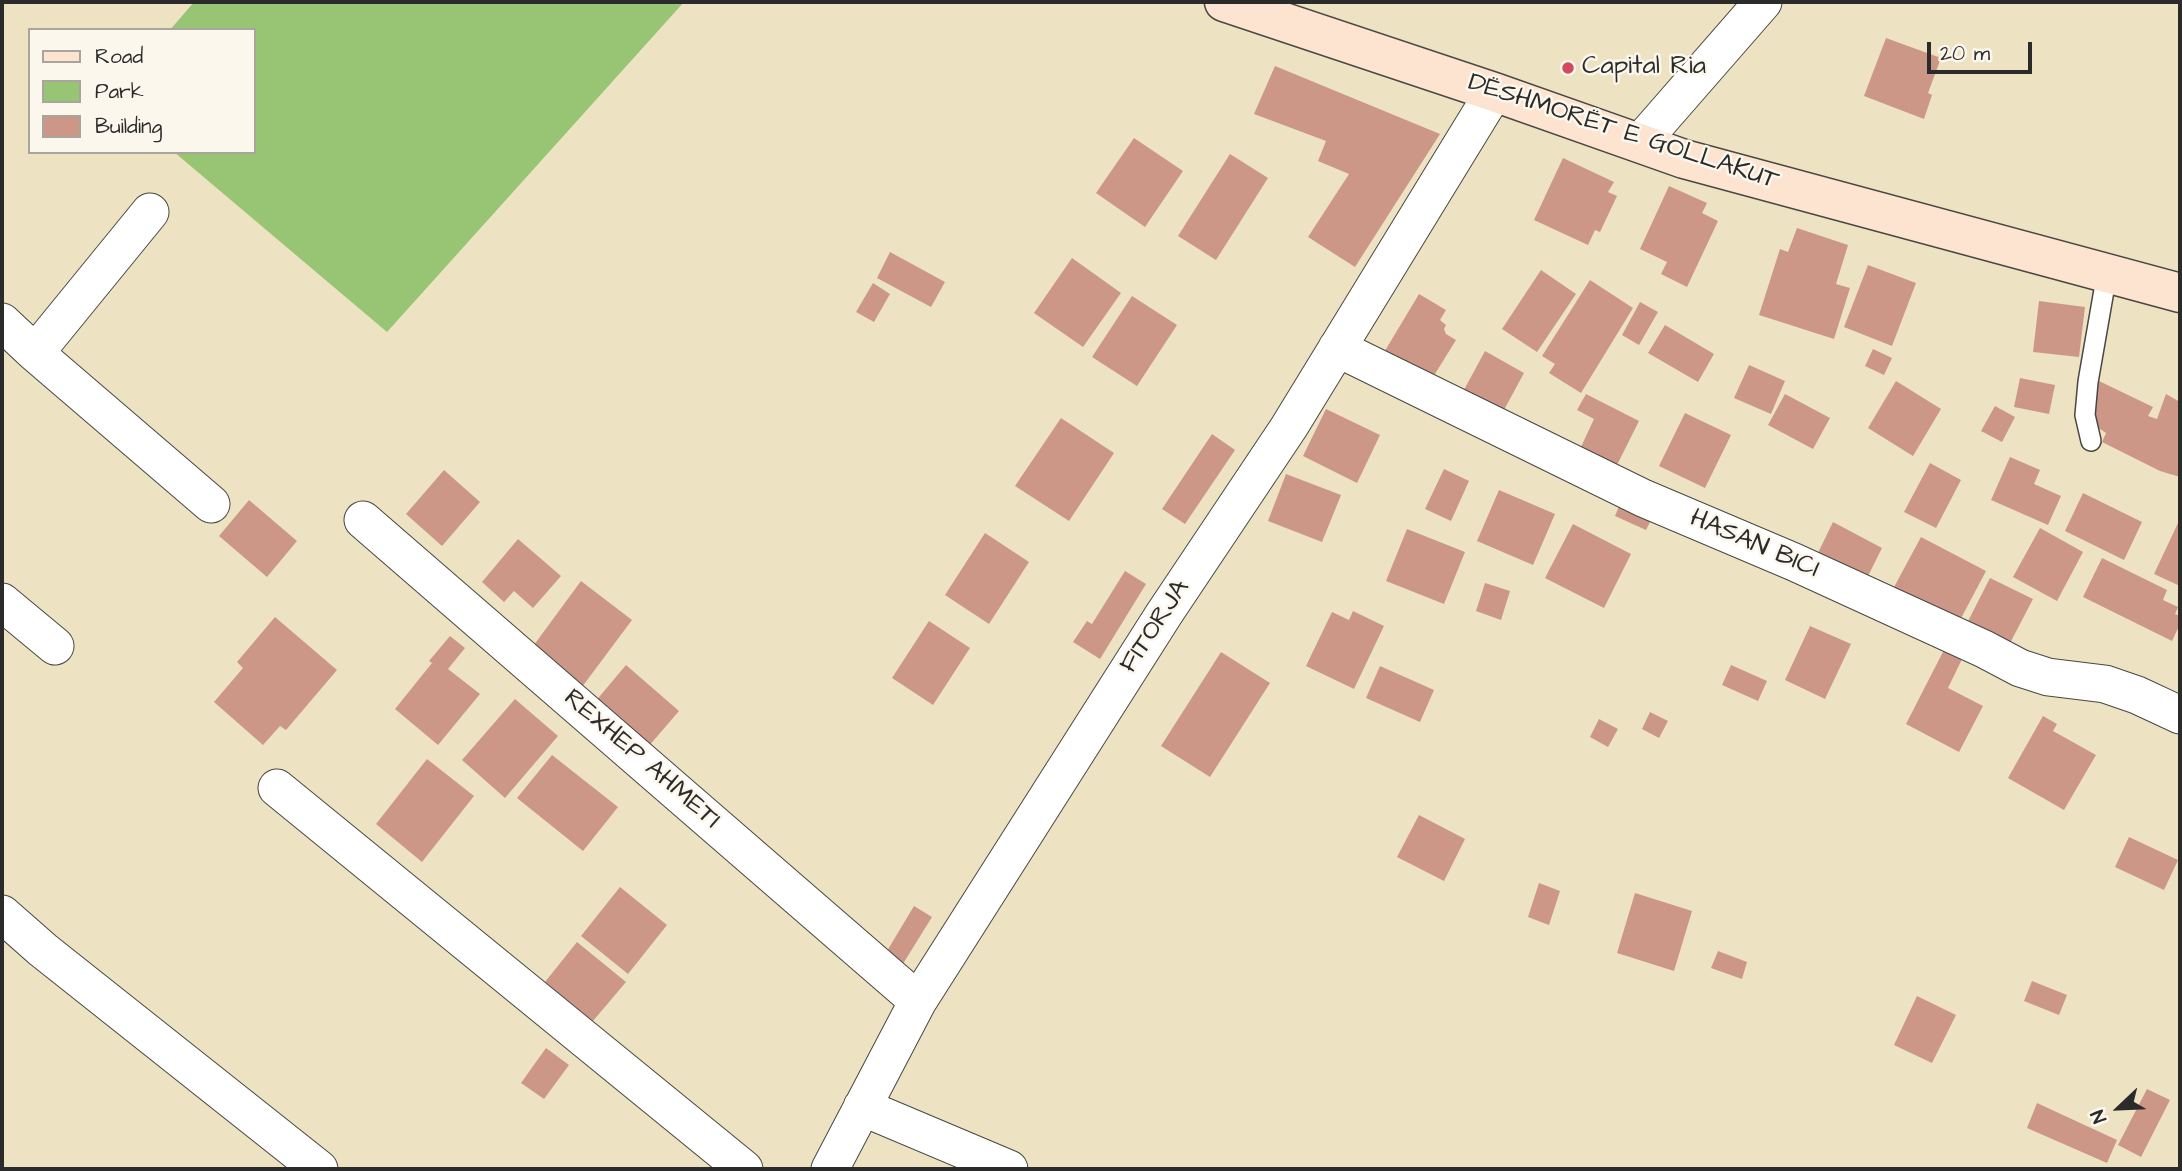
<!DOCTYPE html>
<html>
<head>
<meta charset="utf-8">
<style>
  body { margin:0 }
  #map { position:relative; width:2182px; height:1171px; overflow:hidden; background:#ede3c3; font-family:"Architects Daughter",sans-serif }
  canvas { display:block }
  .frame { position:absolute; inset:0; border:4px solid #2b2b2b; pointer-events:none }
  .legend { position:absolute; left:28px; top:28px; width:228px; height:126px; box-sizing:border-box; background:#fbf7ec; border:2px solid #a8a59f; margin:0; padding:9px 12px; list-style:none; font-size:21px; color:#2b2b2b }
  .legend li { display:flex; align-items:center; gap:14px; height:35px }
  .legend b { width:35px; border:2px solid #a8a59f }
  .north { position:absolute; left:2084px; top:1073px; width:70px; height:70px; -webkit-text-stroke:5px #fbf7ec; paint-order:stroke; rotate:247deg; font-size:19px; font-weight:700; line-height:28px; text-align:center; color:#2b2b2b }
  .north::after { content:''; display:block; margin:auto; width:24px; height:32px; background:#2b2b2b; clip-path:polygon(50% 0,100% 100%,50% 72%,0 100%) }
  .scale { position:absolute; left:1927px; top:42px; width:105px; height:32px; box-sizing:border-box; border:4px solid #2b2b2b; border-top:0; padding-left:9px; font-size:21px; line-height:24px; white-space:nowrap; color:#2b2b2b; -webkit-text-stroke:5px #fbf7ec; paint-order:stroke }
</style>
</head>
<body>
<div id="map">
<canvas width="2182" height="1171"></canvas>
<div class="frame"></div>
<ul class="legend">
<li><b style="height:9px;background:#fde4d1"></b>Road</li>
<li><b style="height:19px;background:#97c573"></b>Park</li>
<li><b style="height:19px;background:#cc9787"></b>Building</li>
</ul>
<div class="north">N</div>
<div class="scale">20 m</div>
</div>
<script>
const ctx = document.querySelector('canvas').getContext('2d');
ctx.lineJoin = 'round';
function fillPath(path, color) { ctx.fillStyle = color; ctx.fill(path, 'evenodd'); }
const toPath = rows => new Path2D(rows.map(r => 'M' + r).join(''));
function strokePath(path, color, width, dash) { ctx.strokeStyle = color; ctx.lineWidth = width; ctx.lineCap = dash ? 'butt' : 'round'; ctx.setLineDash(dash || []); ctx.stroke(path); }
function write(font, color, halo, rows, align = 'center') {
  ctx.font = font + ' "Architects Daughter",sans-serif'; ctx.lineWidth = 5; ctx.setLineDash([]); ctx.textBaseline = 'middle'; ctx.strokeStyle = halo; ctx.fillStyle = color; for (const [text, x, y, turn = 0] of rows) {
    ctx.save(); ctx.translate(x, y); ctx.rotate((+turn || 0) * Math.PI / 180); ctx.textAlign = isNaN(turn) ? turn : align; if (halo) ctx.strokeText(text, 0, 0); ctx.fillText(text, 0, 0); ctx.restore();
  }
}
const green = toPath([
  [194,2,684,2,387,332,174,152,254,152,254,30,170,30]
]);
const building = toPath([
  [1886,38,1941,58,1928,93,1932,95,1924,119,1864,96],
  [1275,66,1440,134,1355,267,1308,237,1349,174,1318,161,1326,141,1254,114],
  [1134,138,1183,171,1145,227,1096,193],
  [1230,154,1268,178,1216,260,1178,236],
  [1563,158,1614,182,1608,192,1617,196,1600,232,1595,230,1588,245,1534,220],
  [1669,186,1707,203,1702,213,1718,221,1687,287,1661,274,1667,262,1640,249],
  [1797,228,1848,245,1836,284,1850,288,1834,339,1759,315,1780,249,1788,252],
  [890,252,945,282,931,307,877,278],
  [1072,258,1121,293,1083,347,1034,313],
  [1868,265,1916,283,1892,346,1844,327],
  [1541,270,1576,294,1537,352,1502,329],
  [1590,280,1633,308,1581,393,1549,373,1555,364,1542,356],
  [873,283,890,294,874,322,856,312],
  [1419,294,1446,310,1440,320,1446,325,1444,329,1446,334,1456,340,1430,382,1383,354],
  [1132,296,1177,325,1137,386,1092,357],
  [2039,301,2085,307,2079,357,2033,352],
  [1640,302,1658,312,1639,345,1622,335],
  [1665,325,1714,354,1698,382,1648,353],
  [1873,349,1892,358,1884,375,1865,366],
  [1485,351,1524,373,1498,421,1459,399],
  [1749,365,1785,381,1771,414,1734,398],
  [2020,378,2055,385,2049,414,2014,407],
  [1896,381,1941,409,1913,456,1868,428],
  [2099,381,2153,407,2148,416,2157,419,2166,394,2180,402,2180,477,2160,471,2102,442,2106,433,2091,423],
  [1586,394,1639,421,1616,467,1580,449,1594,419,1577,410],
  [1785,394,1830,418,1813,449,1768,425],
  [1995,406,2015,417,2002,442,1981,431],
  [1326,409,1380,435,1357,483,1303,456],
  [1685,413,1731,435,1705,488,1659,466],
  [1061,418,1114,453,1069,521,1015,486],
  [1212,434,1235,450,1185,524,1162,509],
  [2010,457,2040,470,2034,484,2061,496,2048,525,1991,500],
  [1930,463,1961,480,1936,528,1904,512],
  [1444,469,1469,481,1451,521,1425,509],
  [444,470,480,502,442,546,406,514],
  [1286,474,1341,495,1322,542,1268,521],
  [1499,490,1555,514,1533,565,1477,541],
  [2083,493,2142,522,2124,560,2065,531],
  [1622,499,1654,514,1646,530,1615,516],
  [249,500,297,541,267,577,219,536],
  [1833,522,1882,548,1864,584,1815,559],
  [2178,523,2180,524,2180,586,2154,574],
  [1573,524,1631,554,1604,608,1545,578],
  [2040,528,2083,552,2057,601,2013,577],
  [1407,529,1465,552,1444,604,1386,581],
  [985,533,1029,562,989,624,945,595],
  [1921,537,1986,571,1958,624,1893,589],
  [518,539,561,576,533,608,514,591,504,602,482,582],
  [2102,558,2167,590,2163,600,2178,607,2175,614,2180,616,2180,624,2172,641,2083,597],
  [1125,571,1146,584,1100,659,1073,642,1087,621,1092,624],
  [1990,578,2033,599,2007,649,1965,627],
  [581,581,632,620,582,687,531,649],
  [1485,583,1510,591,1501,620,1476,611],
  [1353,611,1384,626,1354,689,1306,666,1332,612,1349,620],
  [275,617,337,670,286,730,280,726,263,745,214,702,243,668,237,662],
  [929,621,970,648,933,705,892,678],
  [1810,626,1851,644,1825,699,1785,680],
  [450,636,465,648,448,669,480,694,438,745,395,709,432,663,429,661],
  [1947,644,1965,653,1948,688,1983,706,1959,752,1906,724],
  [1221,652,1270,683,1210,777,1161,746],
  [626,665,679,711,642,754,589,709],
  [1731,665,1767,681,1758,701,1722,685],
  [1380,666,1434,690,1420,722,1366,698],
  [515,699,558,736,505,798,462,760],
  [1650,712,1668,721,1659,738,1642,729],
  [2043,716,2057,724,2053,731,2096,755,2064,810,2008,778],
  [1599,719,1618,729,1608,747,1590,737],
  [552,755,618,807,583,851,517,798],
  [427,759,474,796,422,862,376,824],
  [1419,815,1465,839,1444,881,1397,857],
  [2129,837,2178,860,2164,890,2115,867],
  [1539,883,1560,891,1549,925,1528,917],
  [620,887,667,925,628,974,581,936],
  [1635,893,1692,911,1674,971,1617,953],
  [914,906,932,917,901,967,884,956],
  [577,942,626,982,593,1021,545,982],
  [1718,951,1747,962,1742,979,1711,968],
  [2032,981,2067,995,2059,1015,2024,1001],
  [1917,996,1956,1015,1932,1063,1894,1045],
  [546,1048,569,1065,544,1099,521,1083],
  [2147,1089,2170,1100,2141,1157,2118,1145],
  [2037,1103,2117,1140,2107,1163,2027,1128]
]);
const lane = toPath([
  [2091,441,2085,415,2088,382,2107,273]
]);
const street = toPath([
  [1640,143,1763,2],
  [2,322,35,353,211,504],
  [1337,348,1643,498,1794,562,1984,649,2020,668,2048,677,2105,684,2137,695,2180,715],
  [35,353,150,212],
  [363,520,918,1001],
  [2,602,55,646],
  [277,788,744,1169],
  [2,914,43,950,319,1169],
  [862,1107,1009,1169],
  [830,1169,918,1001,1164,614,1289,427,1494,92]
]);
const secondary = toPath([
  [1224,2,1494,92,1684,159,2180,293]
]);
const markers = [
  [1568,68,7,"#d1495b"]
];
const poiNames = [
  ["Capital Ria",1582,68]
];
const streetNames = [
  ["DËSHMORËT E GOLLAKUT",1623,133,18],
  ["HASAN BICI",1754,545,23],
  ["FITORJA",1156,627,-57],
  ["REXHEP AHMETI",641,760,41]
];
fillPath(green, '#97c573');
fillPath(building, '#cc9787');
strokePath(lane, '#484742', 22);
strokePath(street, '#484742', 39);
strokePath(secondary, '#484742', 41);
strokePath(lane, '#fff', 19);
strokePath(street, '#fff', 37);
strokePath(secondary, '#fde4d1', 38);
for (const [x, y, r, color] of markers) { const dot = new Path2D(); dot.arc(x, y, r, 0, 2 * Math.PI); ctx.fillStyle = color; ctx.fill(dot); strokePath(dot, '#fbf7ec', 2.5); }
write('26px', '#2b2b2b', '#fbf7ec', poiNames, 'left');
write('26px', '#2b2b2b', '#fbf7ec', streetNames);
</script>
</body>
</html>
